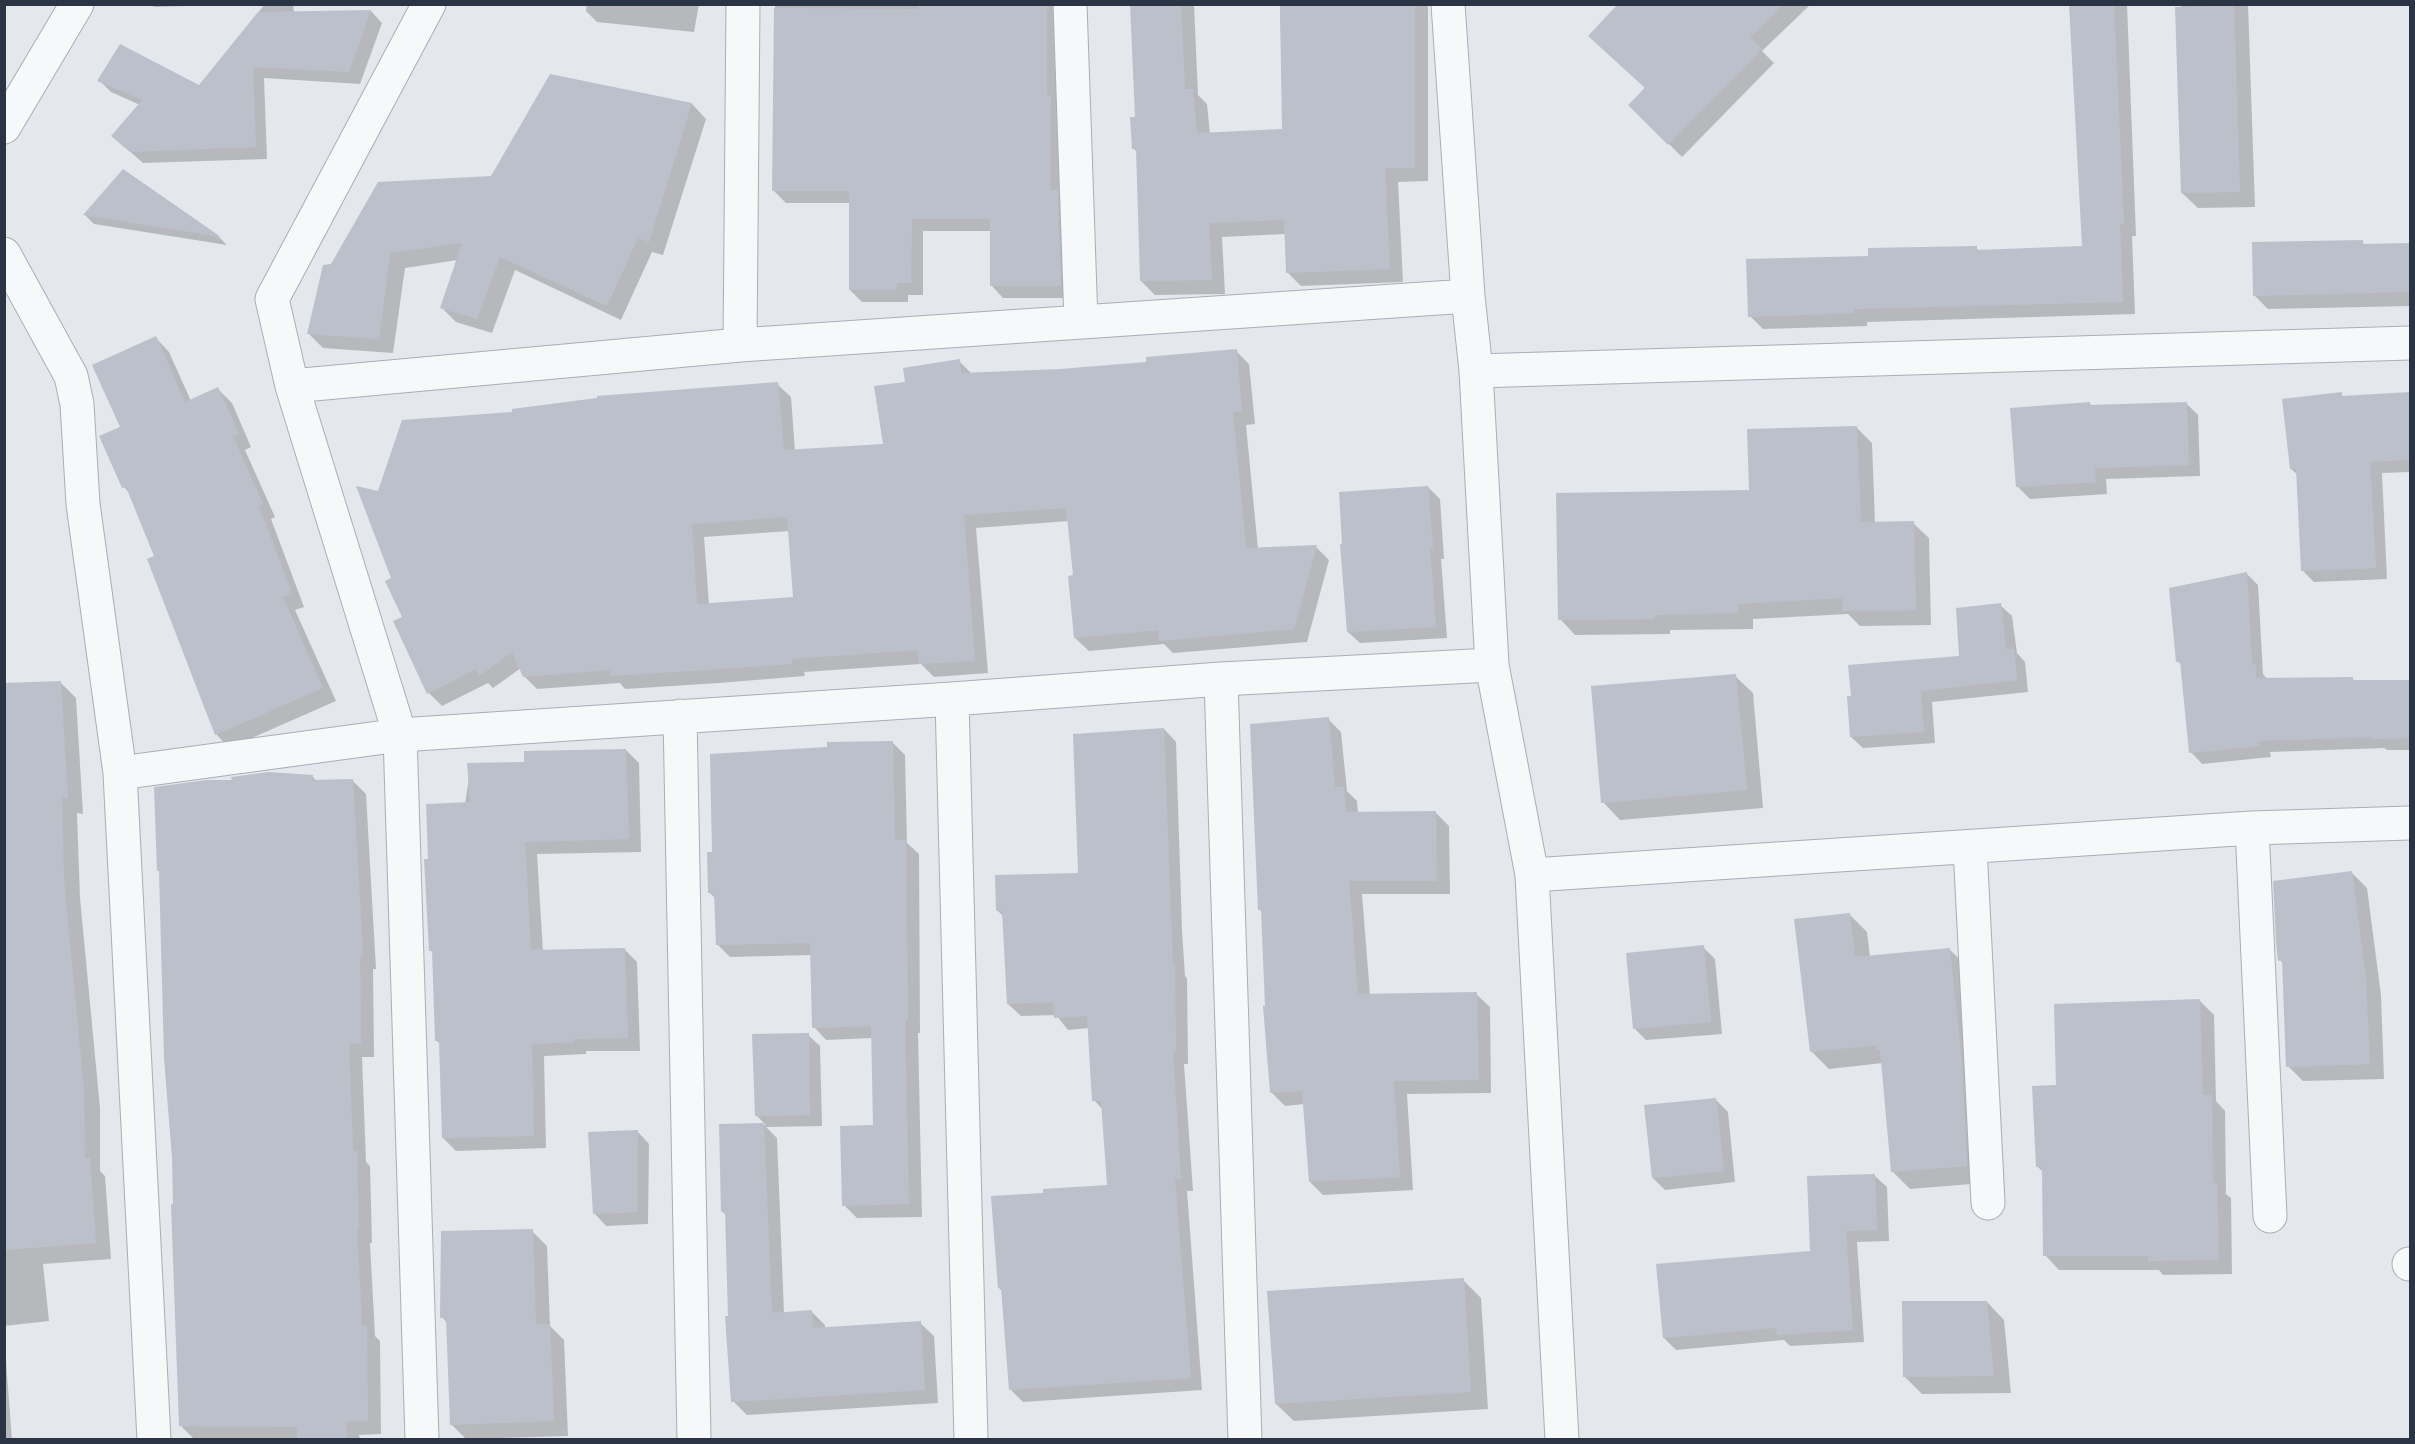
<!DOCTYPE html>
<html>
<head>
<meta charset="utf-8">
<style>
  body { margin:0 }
  #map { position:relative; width:2415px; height:1444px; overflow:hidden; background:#e4e7ec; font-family:Commissioner,sans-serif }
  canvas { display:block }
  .frame { position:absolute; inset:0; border:6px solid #2b3445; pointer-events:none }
</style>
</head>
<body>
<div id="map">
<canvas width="2415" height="1444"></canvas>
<div class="frame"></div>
</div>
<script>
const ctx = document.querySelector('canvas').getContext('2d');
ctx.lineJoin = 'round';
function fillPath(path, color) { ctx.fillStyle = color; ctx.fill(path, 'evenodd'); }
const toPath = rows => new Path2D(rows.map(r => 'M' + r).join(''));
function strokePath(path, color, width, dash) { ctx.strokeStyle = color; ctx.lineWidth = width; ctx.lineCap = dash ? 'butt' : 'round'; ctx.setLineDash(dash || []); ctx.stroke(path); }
const shadow = toPath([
  [152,4,247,4,154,7],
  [265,4,293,4,294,13,371,11,382,23,360,84,264,78,267,159,143,163,125,147,140,105,111,92,99,80,200,87],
  [587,4,699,4,694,32,597,22,586,11],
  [775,4,1067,4,1073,298,1003,298,991,285,991,231,923,231,923,295,908,295,908,302,862,302,850,290,850,203,786,203,773,190],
  [1132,4,1194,4,1198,95,1207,104,1210,134,1283,130,1280,4,1428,4,1428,181,1398,182,1403,282,1301,286,1287,272,1286,234,1222,237,1225,294,1155,295,1141,281,1138,153,1134,149,1136,119],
  [1716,4,1811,4,1762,51,1774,63,1682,157,1630,105],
  [2071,4,2127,4,2136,236,2132,236,2135,314,1867,322,1867,326,1763,329,1750,316,1976,248,1981,252,2084,248],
  [2181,4,2248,4,2255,207,2198,208,2182,193],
  [551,76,692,104,706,119,663,255,652,252,621,320,515,270,492,333,456,322,442,308,458,260,405,268,393,353,323,348,309,334,332,266,491,177],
  [123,171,220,238,227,245,94,224,85,215],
  [2362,242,2366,246,2410,244,2410,306,2268,309,2255,296],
  [156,338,169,352,191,401,218,389,232,403,251,447,245,450,275,517,271,519,304,607,295,610,336,701,229,748,216,734,156,557,130,494,124,487,122,427],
  [1236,351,1249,364,1255,424,1246,425,1258,549,1316,547,1329,560,1307,642,1173,653,1164,644,1089,651,1075,638,1075,577,1069,521,976,528,988,673,934,677,921,664,804,672,805,676,719,683,625,689,620,683,537,689,524,676,521,668,493,688,488,683,442,706,429,693,395,622,404,617,393,579,379,493,514,413,777,384,791,397,795,451,885,445,907,384,959,361,972,374,1060,371,1148,364],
  [789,531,795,598,709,604,704,537],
  [2341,394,2345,398,2410,394,2410,472,2382,473,2387,579,2314,582,2302,570,2298,475,2291,469],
  [2186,403,2198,415,2200,476,2106,479,2107,494,2030,499,2018,487,2090,404,2092,406],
  [1856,427,1872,443,1875,523,1913,523,1929,538,1931,625,1860,626,1848,614,1753,619,1753,629,1670,630,1670,634,1575,635,1560,619,1751,492],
  [1428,487,1440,499,1444,559,1441,559,1447,638,1360,643,1348,632],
  [2247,574,2258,585,2263,674,2267,679,2353,679,2356,682,2410,681,2410,750,2387,750,2384,748,2270,752,2271,757,2202,764,2191,752,2182,665,2177,661],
  [2000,605,2012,616,2017,653,2025,662,2028,692,1932,702,1935,743,1863,748,1851,737,1853,697,1960,657],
  [1735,676,1753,693,1763,808,1620,820,1603,802],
  [60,682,76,698,83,814,77,813,80,898,100,1108,100,1171,105,1176,111,1259,43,1264,49,1321,4,1326,4,685],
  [1328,719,1341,732,1347,791,1357,801,1358,813,1436,813,1449,826,1450,894,1362,894,1370,995,1476,994,1490,1007,1491,1093,1407,1094,1413,1190,1323,1195,1310,1182,1304,1104,1285,1106,1271,1092,1263,913,1260,910],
  [1164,729,1176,742,1182,930,1185,976,1187,978,1188,1064,1184,1064,1193,1191,1187,1191,1202,1390,1023,1402,1010,1389,1003,1292,999,1288,1045,1194,1109,1186,1103,1110,1094,1100,1089,1028,1068,1030,1056,1015,1021,1016,1008,1004,1004,917,998,911,1079,875],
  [892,742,905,755,907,843,919,854,920,1033,918,1033,922,1217,857,1218,844,1205,875,1126,873,1038,826,1040,814,1027,812,955,730,957,717,944,716,899,709,892,713,854],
  [626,750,639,763,641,852,537,854,543,952,624,949,637,962,640,1051,586,1051,586,1054,544,1056,546,1148,456,1151,443,1138,441,1045,437,1041,434,954,430,950,430,860,465,804,471,764,526,763],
  [268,773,313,777,317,782,352,780,366,794,376,969,373,969,374,1057,362,1057,366,1162,370,1166,372,1243,370,1243,375,1336,380,1341,381,1434,359,1435,360,1440,194,1439,181,1426,174,1206,234,781],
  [2352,873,2367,888,2381,995,2384,1079,2303,1081,2288,1066,2284,964,2280,960],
  [1849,914,1867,932,1870,957,1950,950,1968,967,1984,1183,1910,1189,1892,1171,1883,1063,1829,1069,1812,1052],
  [1703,947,1715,959,1722,1034,1646,1040,1634,1028],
  [2200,1001,2214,1015,2216,1101,2225,1111,2226,1194,2231,1198,2232,1274,2163,1275,2159,1270,2059,1270,2045,1255,2044,1173,2037,1166,2057,1087],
  [808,1035,820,1046,822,1126,766,1127,777,1138,784,1313,811,1311,825,1325,825,1329,920,1323,934,1336,938,1403,747,1415,733,1401,726,1215,722,1211,721,1125,766,1125,756,1115],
  [1716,1100,1728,1112,1735,1182,1665,1190,1653,1178],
  [638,1132,649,1144,648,1224,606,1226,595,1214],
  [1875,1176,1887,1187,1889,1241,1857,1242,1864,1342,1790,1346,1784,1340,1676,1350,1664,1338,1811,1253],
  [532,1231,547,1246,550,1326,564,1340,568,1436,466,1439,451,1424,448,1324,442,1317],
  [1463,1280,1481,1298,1488,1409,1294,1421,1276,1404],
  [1987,1302,2004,1320,2011,1393,1922,1394,1904,1376],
  [4,1335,12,1440,4,1440]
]);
const building = toPath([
  [918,4,1047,4,1047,95,1051,96,1050,190,1058,190,1061,286,990,286,990,219,912,219,911,283,897,283,896,290,849,290,849,191,772,191,774,8,918,9],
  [1130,4,1181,4,1185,89,1193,89,1197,133,1282,129,1280,4,1415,4,1415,168,1385,168,1390,269,1286,273,1284,220,1209,223,1212,280,1140,281,1136,149,1132,149,1130,117,1135,117],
  [1618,4,1784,4,1750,37,1762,49,1668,145,1628,105,1645,88,1588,36],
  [2069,4,2114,4,2124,224,2120,224,2123,302,1854,309,1854,313,1748,317,1746,259,1868,256,1868,248,1977,246,1977,250,2082,246],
  [2234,6,2240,192,2181,193,2175,7],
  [371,10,349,72,253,67,256,147,130,152,111,136,142,100,97,81,120,44,199,85,258,12],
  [550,74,692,103,649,242,638,238,607,306,500,257,477,319,440,308,462,243,390,253,379,339,307,334,323,265,331,264,378,182,491,176],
  [123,169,221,237,83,215],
  [2363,240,2363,244,2410,243,2410,292,2253,296,2252,242],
  [156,336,185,402,218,387,239,434,233,436,263,504,259,506,292,594,283,597,323,688,215,735,147,559,154,556,126,487,122,488,99,436,120,427,92,365],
  [1237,349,1242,412,1233,412,1246,548,1317,545,1294,629,1159,641,1158,630,1074,638,1068,576,1073,575,1066,508,964,515,975,661,919,664,918,650,792,659,792,664,705,670,611,676,610,670,523,677,512,652,479,676,476,669,427,694,393,621,402,617,385,581,391,578,356,486,378,491,402,420,512,412,512,409,597,398,597,396,778,382,784,450,883,444,874,386,905,382,903,368,960,359,961,373,1060,369,1146,362,1146,357],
  [787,517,793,597,697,604,692,524],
  [2342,392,2342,396,2410,392,2410,460,2370,462,2376,568,2301,571,2296,469,2290,469,2282,399],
  [2090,402,2090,405,2187,402,2189,465,2095,468,2096,482,2016,487,2010,408],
  [1857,426,1861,522,1914,521,1916,610,1843,611,1842,598,1738,604,1738,613,1655,615,1655,619,1558,620,1556,493,1749,490,1747,429],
  [1428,486,1433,547,1430,548,1436,627,1347,632,1340,544,1342,544,1339,492],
  [2247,572,2252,665,2256,664,2256,678,2353,677,2353,680,2410,680,2410,738,2373,739,2373,737,2259,741,2260,746,2189,753,2180,661,2176,662,2169,588],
  [2001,603,2006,649,2014,649,2017,680,1921,691,1924,732,1850,737,1847,696,1851,696,1848,665,1959,656,1956,608],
  [1736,674,1747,790,1601,803,1591,686],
  [61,681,68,798,62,798,64,881,84,1091,85,1158,90,1158,96,1243,4,1250,4,683],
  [1329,717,1335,787,1344,787,1346,812,1436,811,1437,881,1349,881,1358,994,1477,992,1479,1080,1394,1081,1400,1177,1309,1182,1302,1091,1270,1093,1263,1006,1265,1006,1261,910,1258,910,1250,724],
  [1164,728,1171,917,1173,964,1175,964,1176,1052,1173,1052,1181,1179,1175,1179,1191,1378,1009,1390,1001,1288,998,1288,991,1196,1043,1193,1043,1189,1107,1185,1101,1101,1092,1101,1087,1016,1054,1018,1053,1002,1007,1004,1002,911,996,911,995,875,1078,873,1073,734],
  [893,741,895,840,906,840,908,1020,905,1020,909,1204,842,1206,840,1126,873,1125,871,1026,812,1028,810,943,716,945,714,893,708,893,707,852,712,852,710,754,827,747,827,742],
  [626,749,629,839,525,842,531,950,625,948,628,1038,574,1039,574,1042,532,1044,534,1136,442,1138,439,1041,435,1041,432,951,429,951,424,859,428,859,426,804,470,802,467,763,524,762,524,751],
  [268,772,313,775,312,780,353,779,363,956,360,956,361,1043,349,1044,353,1151,357,1151,359,1229,357,1229,362,1326,367,1326,368,1421,346,1422,347,1440,297,1440,297,1427,179,1426,171,1204,173,1204,172,1158,164,1058,159,871,157,871,154,787,207,780,232,780,231,777],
  [2352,871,2366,979,2370,1064,2286,1067,2282,960,2278,961,2276,943,2273,881],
  [1850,913,1855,957,1950,948,1962,1063,1967,1166,1891,1172,1880,1050,1877,1050,1876,1045,1810,1052,1794,919],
  [1704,945,1711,1022,1633,1029,1626,953],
  [2200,999,2203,1095,2212,1095,2213,1183,2217,1183,2219,1260,2148,1261,2148,1256,2043,1256,2042,1167,2036,1167,2032,1086,2056,1085,2054,1004],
  [809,1033,810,1115,755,1116,752,1034],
  [1716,1098,1724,1171,1652,1178,1644,1105],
  [764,1123,772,1313,812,1310,813,1328,921,1321,925,1390,731,1402,725,1316,728,1316,725,1211,721,1212,719,1124],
  [638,1130,637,1212,593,1214,588,1132],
  [1875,1174,1877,1230,1846,1231,1853,1330,1777,1335,1776,1328,1663,1338,1656,1264,1810,1251,1807,1176],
  [533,1229,536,1324,550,1324,554,1421,450,1425,446,1318,440,1318,441,1231],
  [1464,1278,1471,1392,1275,1404,1267,1291],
  [1902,1301,1987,1301,1994,1376,1903,1377]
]);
const street = toPath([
  [1070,4,1081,322],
  [1448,4,1468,296,1476,371,1492,665,1532,875,1562,1440],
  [4,127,77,4],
  [4,254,71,376,77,404,83,504,120,773,154,1440],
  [740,345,743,4],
  [1476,371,2410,343],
  [292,386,740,345,1468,296],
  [1221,679,1245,1440],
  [952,699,971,1440],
  [680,716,694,1440],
  [120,773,400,735,952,699,1221,679,1492,665],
  [2252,828,2270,1216],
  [1970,847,1988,1203],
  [1532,875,2252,828,2410,823],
  [2409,1264,2410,1264],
  [422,1440,400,735,292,386,272,299,429,4]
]);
fillPath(shadow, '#0003');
fillPath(building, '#bbc0ca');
strokePath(street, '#a9aeb7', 35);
strokePath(street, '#f7f8fa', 33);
</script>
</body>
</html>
